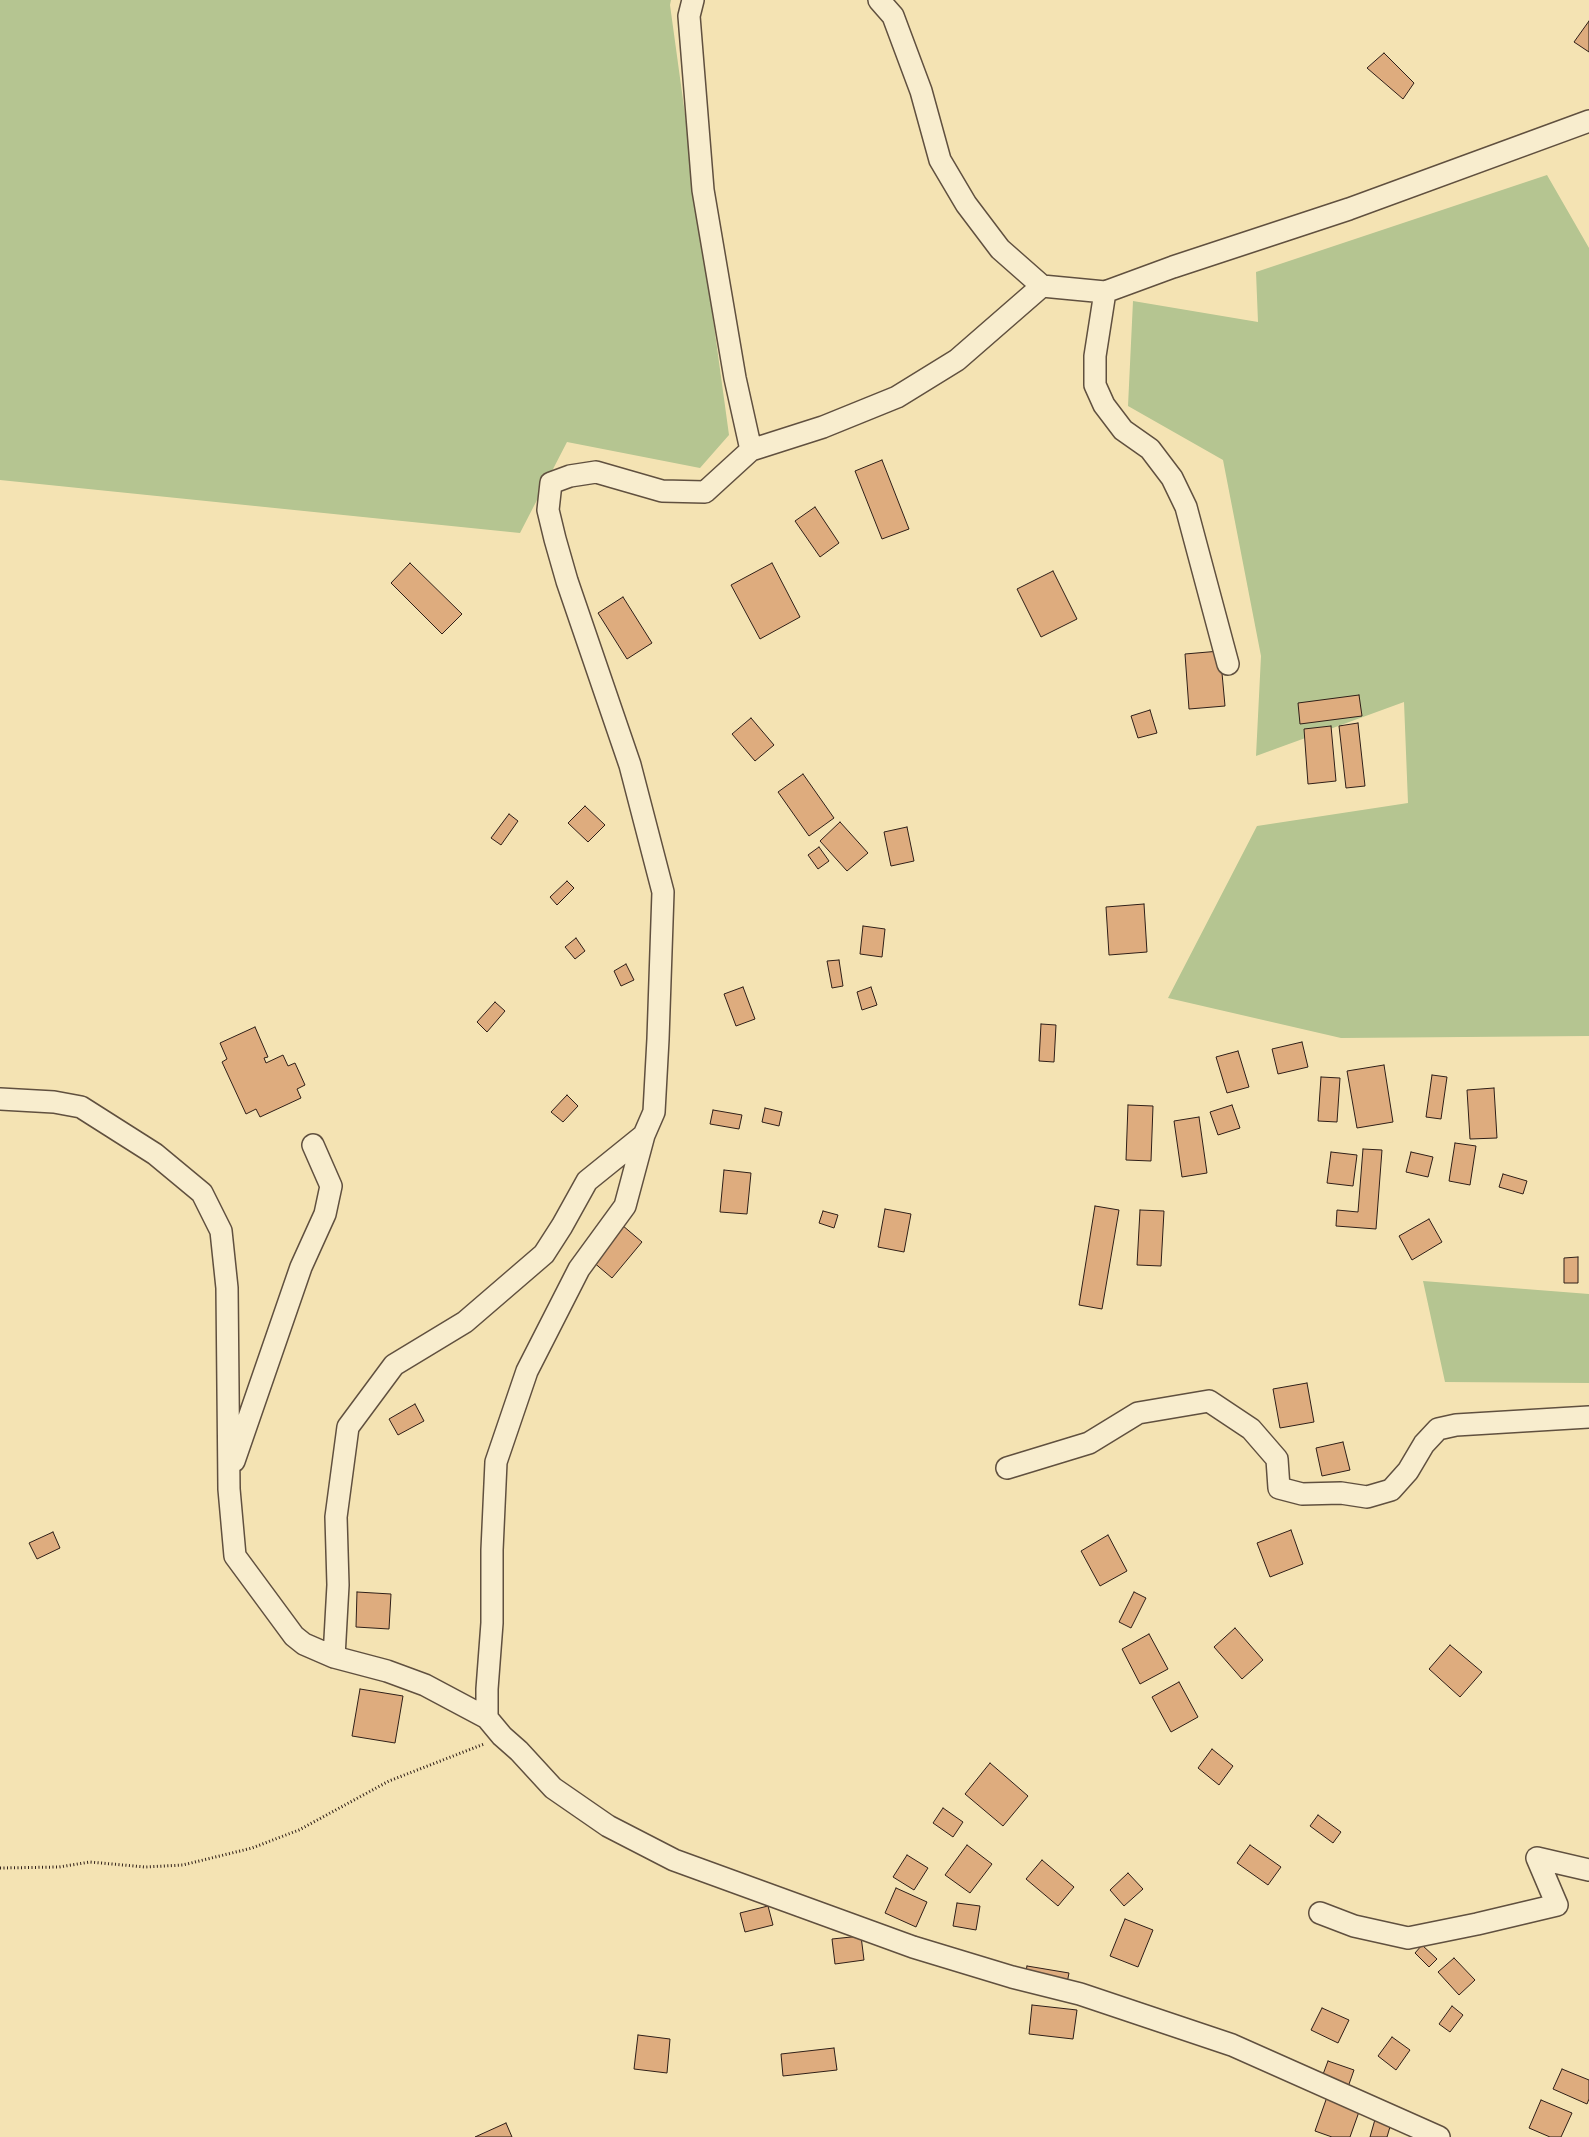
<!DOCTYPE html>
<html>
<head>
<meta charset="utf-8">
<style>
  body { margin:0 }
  canvas { display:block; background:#f4e3b3 }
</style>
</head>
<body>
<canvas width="1589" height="2137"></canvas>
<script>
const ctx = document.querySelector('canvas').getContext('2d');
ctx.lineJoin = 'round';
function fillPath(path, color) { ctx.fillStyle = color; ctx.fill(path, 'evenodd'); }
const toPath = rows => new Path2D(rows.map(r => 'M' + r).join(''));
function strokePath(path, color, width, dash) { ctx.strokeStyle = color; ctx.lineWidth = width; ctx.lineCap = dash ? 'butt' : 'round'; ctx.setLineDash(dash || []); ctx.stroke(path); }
const green = toPath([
  [0,0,671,0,670,5,729,435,700,468,567,442,520,533,0,480],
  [1547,175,1589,248,1589,1036,1341,1038,1168,998,1257,826,1408,803,1404,702,1256,756,1261,656,1223,460,1128,406,1133,301,1258,322,1256,272],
  [1423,1281,1589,1294,1589,1383,1445,1382]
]);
const building = toPath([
  [1589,21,1589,52,1574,42,1589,21],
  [1384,53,1414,83,1403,99,1367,68,1384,53],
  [882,460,909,529,882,539,855,471,882,460],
  [815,507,839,543,820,557,795,521,815,507],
  [410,563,462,614,442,634,391,583,410,563],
  [772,563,800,617,760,639,731,585,772,563],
  [1053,571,1077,619,1041,637,1017,589,1053,571],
  [623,597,652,643,627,659,598,613,623,597],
  [1220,651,1225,706,1189,709,1185,654,1220,651],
  [1359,695,1362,716,1300,724,1298,703,1359,695],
  [1150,710,1157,733,1138,738,1131,716,1150,710],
  [751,718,774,745,755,761,732,734,751,718],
  [1358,723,1365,786,1346,788,1339,726,1358,723],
  [1331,726,1336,781,1308,784,1304,729,1331,726],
  [803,774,834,818,809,836,778,792,803,774],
  [585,806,605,825,588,842,568,823,585,806],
  [509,814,518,821,501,845,491,838,509,814],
  [840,822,868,853,847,871,820,841,840,822],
  [907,827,914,861,891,866,884,832,907,827],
  [819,847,829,861,818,869,808,855,819,847],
  [567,881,574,888,557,905,550,897,567,881],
  [1144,904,1147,952,1109,955,1106,907,1144,904],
  [863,926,885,929,882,957,860,954,863,926],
  [576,938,585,951,575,959,565,947,576,938],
  [839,960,843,986,832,988,827,961,839,960],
  [626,964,634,980,621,986,614,971,626,964],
  [743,987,755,1019,736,1026,724,994,743,987],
  [871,987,877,1005,862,1010,857,992,871,987],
  [495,1002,505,1011,487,1032,477,1022,495,1002],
  [1041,1024,1056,1025,1054,1062,1039,1061,1041,1024],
  [255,1027,268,1057,264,1058,266,1063,283,1055,288,1066,295,1063,305,1085,297,1089,301,1098,260,1117,256,1109,246,1114,222,1062,227,1059,220,1043,255,1027],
  [1302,1042,1308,1067,1278,1074,1272,1049,1302,1042],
  [1238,1051,1249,1087,1227,1093,1216,1057,1238,1051],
  [1384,1065,1393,1122,1357,1128,1347,1071,1384,1065],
  [1432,1075,1447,1077,1441,1119,1426,1117,1432,1075],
  [1321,1077,1340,1078,1337,1122,1318,1121,1321,1077],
  [1494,1088,1497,1138,1470,1139,1467,1090,1494,1088],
  [567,1095,578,1106,563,1122,551,1112,567,1095],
  [1128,1105,1153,1106,1151,1161,1126,1160,1128,1105],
  [1232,1105,1240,1128,1218,1135,1210,1112,1232,1105],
  [765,1108,782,1112,779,1126,762,1122,765,1108],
  [713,1110,742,1115,739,1129,710,1124,713,1110],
  [1199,1117,1207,1173,1182,1177,1174,1121,1199,1117],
  [1455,1143,1476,1146,1470,1185,1449,1181,1455,1143],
  [1363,1149,1382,1150,1376,1229,1336,1226,1337,1210,1358,1212,1363,1149],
  [1331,1152,1357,1155,1353,1186,1327,1183,1331,1152],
  [1411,1152,1433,1157,1428,1177,1406,1172,1411,1152],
  [724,1170,751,1173,747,1214,720,1212,724,1170],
  [1503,1174,1527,1181,1523,1194,1499,1187,1503,1174],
  [1095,1206,1119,1210,1102,1309,1079,1305,1095,1206],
  [885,1209,911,1214,904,1252,878,1247,885,1209],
  [1140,1210,1164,1211,1161,1266,1137,1265,1140,1210],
  [823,1211,838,1215,834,1228,819,1223,823,1211],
  [1429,1219,1442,1242,1412,1260,1399,1236,1429,1219],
  [622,1225,642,1242,612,1278,592,1261,622,1225],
  [1578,1257,1578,1283,1564,1283,1564,1258,1578,1257],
  [1307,1383,1314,1422,1280,1428,1273,1389,1307,1383],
  [415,1404,424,1421,398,1435,389,1419,415,1404],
  [1343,1442,1350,1470,1322,1476,1316,1448,1343,1442],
  [1291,1530,1303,1564,1270,1577,1257,1543,1291,1530],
  [53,1532,60,1548,37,1559,29,1543,53,1532],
  [1108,1535,1127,1571,1100,1586,1081,1551,1108,1535],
  [357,1592,391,1594,389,1629,356,1627,357,1592],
  [1134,1592,1146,1598,1131,1628,1119,1622,1134,1592],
  [1235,1628,1263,1660,1242,1679,1214,1647,1235,1628],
  [1149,1634,1168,1669,1140,1684,1122,1649,1149,1634],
  [1450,1645,1482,1672,1460,1697,1429,1669,1450,1645],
  [1179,1682,1198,1717,1171,1732,1152,1697,1179,1682],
  [360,1689,403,1696,395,1743,352,1736,360,1689],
  [1212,1749,1233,1766,1219,1785,1198,1768,1212,1749],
  [990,1763,1028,1796,1003,1826,965,1794,990,1763],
  [943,1808,963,1822,953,1837,933,1823,943,1808],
  [1318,1815,1341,1832,1333,1843,1310,1826,1318,1815],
  [967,1845,992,1864,970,1893,945,1875,967,1845],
  [1250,1845,1281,1867,1268,1885,1237,1863,1250,1845],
  [907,1855,928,1868,914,1890,893,1877,907,1855],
  [1042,1860,1074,1887,1058,1906,1026,1879,1042,1860],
  [1128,1873,1143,1889,1124,1906,1110,1890,1128,1873],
  [896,1888,927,1902,916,1927,885,1913,896,1888],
  [957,1903,980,1906,976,1930,953,1926,957,1903],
  [768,1906,773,1925,745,1932,740,1913,768,1906],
  [1125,1919,1153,1930,1138,1967,1110,1956,1125,1919],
  [861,1936,864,1960,835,1964,832,1939,861,1936],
  [1422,1945,1437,1959,1429,1967,1415,1953,1422,1945],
  [1454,1958,1475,1980,1459,1995,1438,1972,1454,1958],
  [1027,1966,1069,1973,1067,1983,1025,1976,1027,1966],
  [1032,2005,1077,2010,1073,2039,1029,2034,1032,2005],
  [1452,2006,1463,2015,1450,2032,1439,2024,1452,2006],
  [1322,2008,1349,2020,1338,2043,1311,2030,1322,2008],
  [638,2035,670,2039,667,2073,634,2069,638,2035],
  [1392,2037,1410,2050,1396,2070,1378,2056,1392,2037],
  [834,2048,837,2070,783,2076,781,2054,834,2048],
  [1328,2061,1354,2070,1348,2087,1322,2077,1328,2061],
  [1562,2069,1589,2080,1589,2099,1587,2104,1553,2089,1562,2069],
  [1327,2097,1360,2109,1350,2137,1332,2137,1315,2131,1327,2097],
  [1541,2100,1572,2113,1561,2137,1550,2137,1529,2128,1541,2100],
  [1376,2116,1392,2120,1387,2137,1370,2137,1376,2116],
  [506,2123,512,2137,475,2137,506,2123]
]);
const path = toPath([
  [0,1868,59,1867,90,1862,145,1867,183,1865,252,1848,299,1830,389,1781,484,1744]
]);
const minor = toPath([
  [879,0,893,16,921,91,940,160,966,204,1000,249,1042,286,1105,292,1173,267,1349,209,1589,121],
  [1105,292,1095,356,1095,385,1104,405,1123,430,1150,449,1172,478,1186,507,1228,664],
  [751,450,823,427,897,397,957,360,1042,286],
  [0,1099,54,1102,81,1107,155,1154,202,1193,221,1231,227,1288,229,1489,235,1556,294,1636,304,1644,334,1657,387,1671,425,1685,487,1718,502,1736,519,1751,553,1788,608,1826,674,1860,913,1947,1012,1977,1080,1994,1232,2045,1439,2137],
  [234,1461,301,1267,325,1214,331,1186,313,1145],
  [1007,1468,1089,1443,1138,1413,1209,1401,1251,1429,1277,1459,1279,1488,1302,1494,1341,1493,1367,1497,1391,1490,1408,1471,1424,1444,1438,1429,1456,1425,1589,1417],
  [334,1657,338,1585,336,1517,348,1427,394,1365,465,1322,544,1254,562,1226,587,1181,644,1135],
  [487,1718,487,1689,492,1623,492,1550,496,1462,527,1371,579,1269,625,1206,644,1135,654,1112,658,1039,663,892,630,765,567,581,555,539,548,510,551,483,570,476,596,472,662,491,705,492,751,450,735,378,703,190,689,16,693,0],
  [1320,1913,1354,1926,1408,1938,1477,1924,1557,1905,1537,1858,1589,1870]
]);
fillPath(green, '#b5c591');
fillPath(building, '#deac7e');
strokePath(building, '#2f1f18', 1);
strokePath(minor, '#60503f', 24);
strokePath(path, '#2f1f18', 3, [1, 2.5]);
strokePath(minor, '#f8edce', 21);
</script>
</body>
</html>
